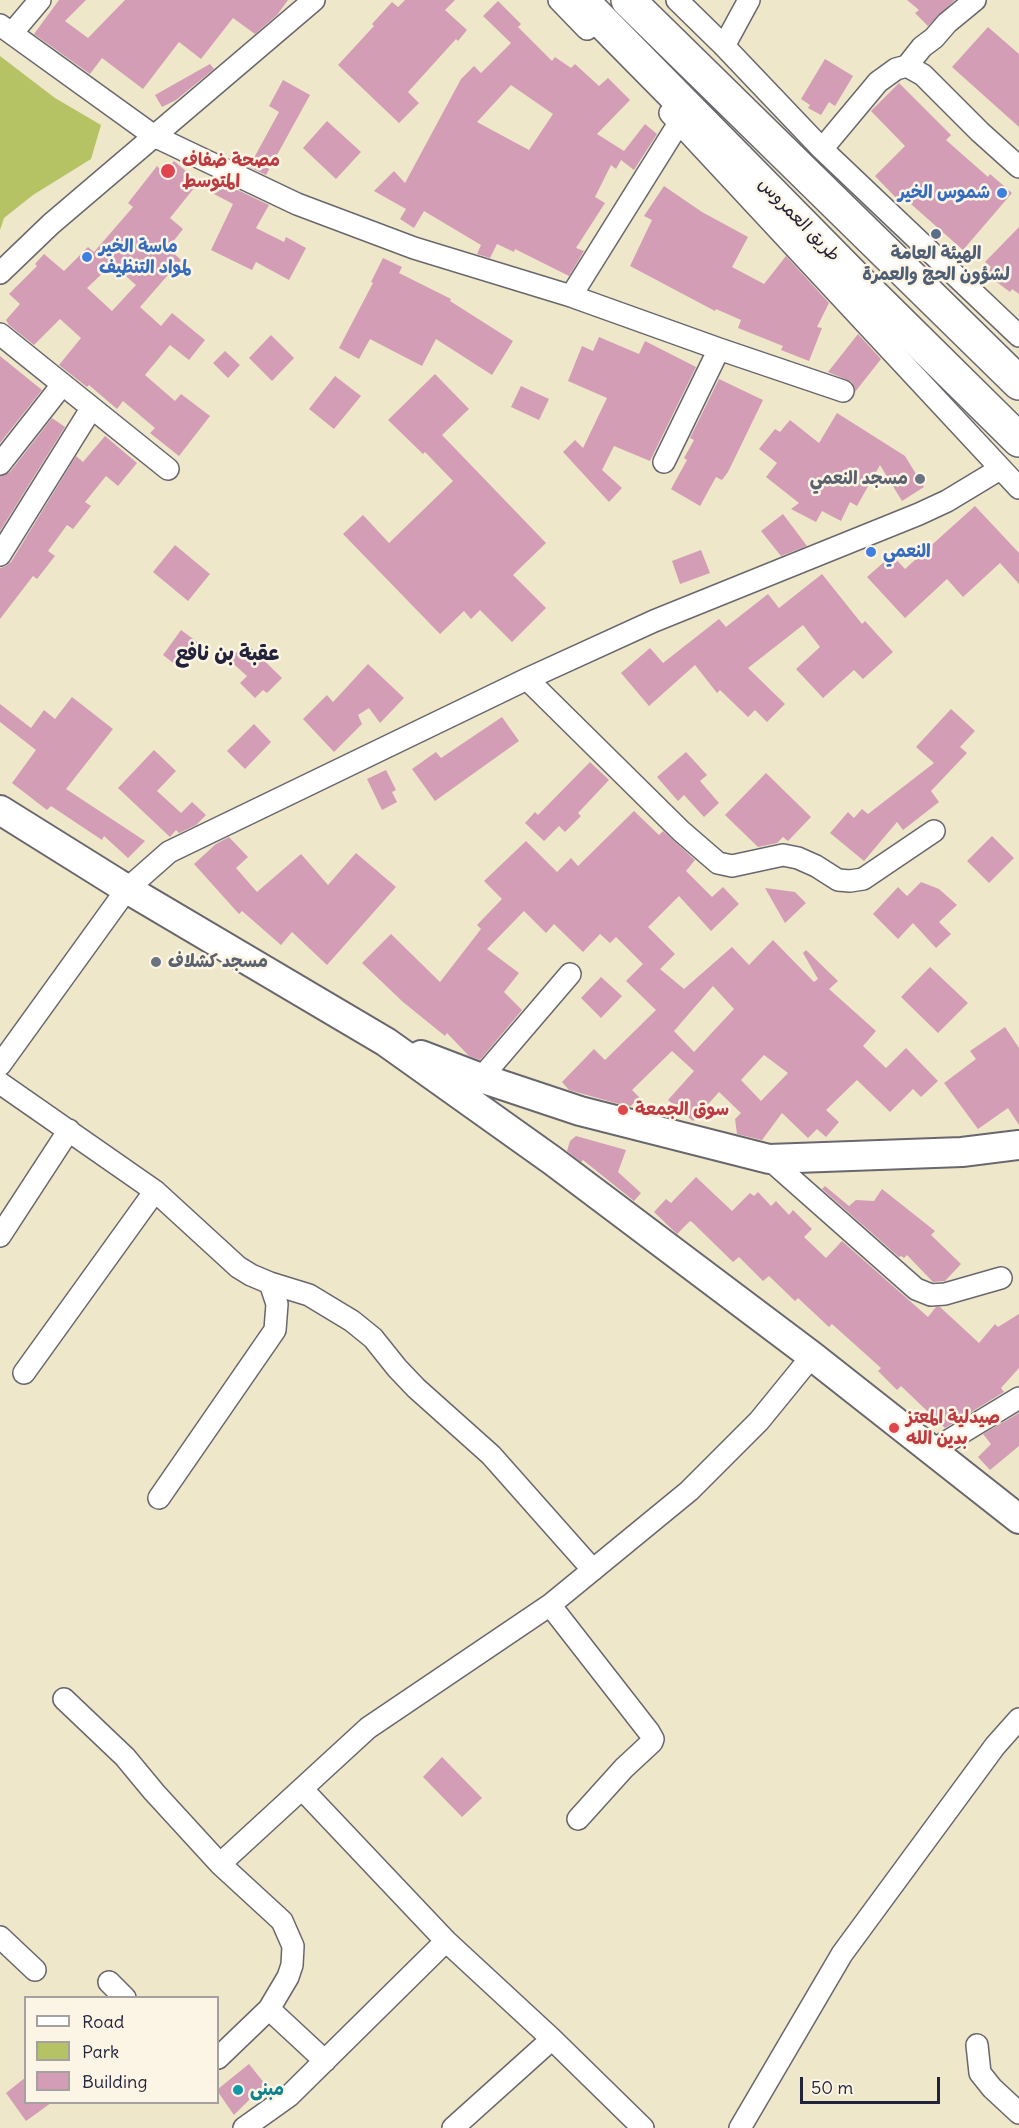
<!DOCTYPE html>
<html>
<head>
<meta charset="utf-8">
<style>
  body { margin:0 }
  #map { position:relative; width:1019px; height:2128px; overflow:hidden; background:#eee7ca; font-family:Delius,sans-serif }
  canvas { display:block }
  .legend { position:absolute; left:24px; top:1996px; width:195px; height:108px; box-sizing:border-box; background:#fcf5e5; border:2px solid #a5a1a1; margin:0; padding:8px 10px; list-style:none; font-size:18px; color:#22223b }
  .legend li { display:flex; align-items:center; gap:12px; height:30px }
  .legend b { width:30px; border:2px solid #a5a1a1 }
  .scale { position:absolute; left:800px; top:2077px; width:140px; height:27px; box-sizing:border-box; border:3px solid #22223b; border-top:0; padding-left:8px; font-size:18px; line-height:21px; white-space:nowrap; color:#22223b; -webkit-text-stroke:4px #fcf5e5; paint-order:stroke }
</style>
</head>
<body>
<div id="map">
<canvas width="1019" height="2128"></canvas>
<ul class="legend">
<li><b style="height:8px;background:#fff"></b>Road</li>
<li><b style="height:16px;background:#b5c365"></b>Park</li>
<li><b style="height:16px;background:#d39db6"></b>Building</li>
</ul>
<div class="scale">50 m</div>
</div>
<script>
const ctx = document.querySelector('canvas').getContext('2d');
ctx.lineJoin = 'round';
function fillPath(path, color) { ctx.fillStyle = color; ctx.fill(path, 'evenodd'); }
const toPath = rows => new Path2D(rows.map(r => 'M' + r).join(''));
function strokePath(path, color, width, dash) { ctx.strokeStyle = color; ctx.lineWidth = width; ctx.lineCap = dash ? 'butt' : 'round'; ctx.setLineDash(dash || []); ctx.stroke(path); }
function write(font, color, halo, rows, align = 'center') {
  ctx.font = font + ' Delius,"Playpen Sans Arabic",sans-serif'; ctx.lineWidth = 5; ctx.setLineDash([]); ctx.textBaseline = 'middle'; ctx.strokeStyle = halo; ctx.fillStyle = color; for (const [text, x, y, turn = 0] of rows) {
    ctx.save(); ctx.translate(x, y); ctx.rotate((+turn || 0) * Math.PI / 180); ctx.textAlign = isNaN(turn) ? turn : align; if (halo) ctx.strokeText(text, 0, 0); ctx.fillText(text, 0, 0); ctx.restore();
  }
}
const green = toPath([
  [0,56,55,98,101,125,91,159,33,195,4,218,0,230]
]);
const building = toPath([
  [59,0,86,0,65,21,88,38,125,0,288,0,277,15,255,34,233,18,201,59,179,42,143,89,102,58,90,74,34,34],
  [405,0,455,0,445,10,467,30,458,41,456,39,408,92,419,103,399,123,338,65,374,26,372,24,392,2,398,7],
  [907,0,955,0,928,26,915,13,919,10],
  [498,1,521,24,518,27,552,61,555,57,571,68,575,64,599,86,608,78,630,100,597,134,624,151,645,124,657,134,634,170,621,160,616,169,611,165,595,197,605,203,576,248,584,251,569,276,515,249,514,252,497,244,490,258,477,254,481,245,424,211,414,228,400,219,406,209,374,191,394,171,405,183,461,79,474,66,481,73,511,43,483,16],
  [511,85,553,114,529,150,477,122],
  [988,27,1019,54,1019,127,952,67],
  [825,59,853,76,835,106,829,102,821,115,808,108,810,105,801,99],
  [210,64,214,69,176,100,162,107,155,95],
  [283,80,310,95,266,175,249,167,279,112,269,106],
  [899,83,951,135,946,140,988,177,990,174,1012,193,963,250,903,197,899,201,875,176,905,146,871,111],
  [327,121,361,152,336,179,303,148],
  [174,161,199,182,170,218,183,229,168,248,181,260,140,307,161,326,172,313,205,340,189,360,170,345,145,375,175,401,181,394,210,416,179,456,150,433,155,428,123,401,117,409,89,385,87,387,59,365,81,338,60,319,34,345,9,325,6,320,20,304,9,294,37,266,35,264,44,254,64,271,88,247,94,252,133,207,128,203,157,166,164,173],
  [112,264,136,285,112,311,87,288],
  [219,181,269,205,256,228,284,242,286,237,306,248,289,280,256,262,252,270,211,250,233,204,212,193],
  [664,186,702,212,748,237,732,267,764,284,786,256,829,303,817,327,822,328,809,361,781,350,783,346,738,328,741,320,716,309,715,311,630,266,652,220,644,216],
  [1019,227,1019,294,1012,289,1010,292,986,274,991,267,985,262],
  [383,258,402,267,399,273,451,299,450,301,513,341,492,375,436,339,422,366,370,339,359,359,339,348,373,283,371,282],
  [858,334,881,359,855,392,852,382,828,372],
  [271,335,294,358,272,381,249,358],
  [599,337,639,354,645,341,696,367,650,461,614,446,602,470,622,488,609,502,563,452,575,440,583,448,607,398,568,381,582,346,593,351],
  [225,351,240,365,228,378,213,363],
  [0,356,42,390,0,443],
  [435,374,469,409,442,435,546,543,513,575,546,608,512,642,480,610,471,619,464,611,440,634,343,534,363,515,389,543,453,481,425,452,423,454,388,420],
  [335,376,361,396,334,429,309,409],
  [719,379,763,400,728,472,722,480,716,477,700,506,671,489,687,460,684,458,694,440,690,438],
  [521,386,549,399,539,420,511,407],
  [837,413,905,456,924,487,902,501,880,465,857,506,850,502,841,521,822,511,816,522,791,509,799,503,766,477,777,463,759,449,775,429,780,432,790,420,819,443],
  [52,418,65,427,0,531,0,476,10,472],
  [105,436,137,463,118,486,106,476,85,502,91,506,73,529,67,525,48,551,55,556,37,579,33,576,0,619,0,568,6,566,11,562,76,456,83,462],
  [975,506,1019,553,1019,584,1000,563,963,597,947,579,905,618,867,577,892,555,905,569],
  [783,514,807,546,781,556,761,531],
  [175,545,210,574,188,601,153,572],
  [701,550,710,573,680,584,672,561],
  [822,574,862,624,865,621,893,652,863,679,854,670,823,698,796,669,820,647,803,625,748,668,785,704,767,722,755,710,748,717,720,690,717,693,695,665,649,706,621,673,650,648,663,663,719,619,726,627,768,594,779,608],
  [181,630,200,644,181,669,163,655],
  [246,643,282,678,267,693,263,690,255,698,240,683,247,676,229,660],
  [368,664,404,698,380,723,369,708,358,715,362,724,334,752,303,719,327,695,333,702],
  [72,697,113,729,66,789,145,841,128,858,104,836,102,840,51,806,47,810,12,783,36,750,0,722,0,704,31,728,44,710,55,719],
  [951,709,975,731,960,747,967,753,931,791,939,802,903,830,897,822,864,861,830,833,848,812,854,818,862,809,868,814,934,763,916,747],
  [502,717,519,741,435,801,412,769,436,752,441,758],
  [254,724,271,742,245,769,227,751],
  [154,750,176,771,157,791,181,813,192,802,206,815,196,825,179,833,176,830,170,837,118,788],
  [686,752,707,775,700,781,719,803,704,817,684,795,678,801,657,777],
  [590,762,609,780,578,813,581,816,565,832,559,826,544,841,525,823,535,812,538,815],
  [386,770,396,790,392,792,397,802,382,810,367,779],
  [766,773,811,817,788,841,783,837,777,843,758,847,725,815],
  [634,811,659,835,663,831,695,860,686,871,712,897,723,887,739,904,711,931,679,896,648,927,675,954,660,969,684,989,732,947,749,965,773,940,814,982,818,979,803,953,806,950,838,981,829,989,876,1031,863,1046,886,1068,906,1048,938,1081,921,1097,913,1089,890,1112,857,1080,826,1110,839,1122,826,1137,817,1129,808,1138,782,1113,762,1140,737,1134,735,1119,741,1113,719,1092,693,1121,668,1100,694,1071,672,1051,632,1090,639,1097,630,1107,569,1090,562,1082,594,1049,605,1060,656,1010,626,981,643,964,616,937,610,943,600,934,583,952,554,924,546,933,524,911,487,949,519,973,504,992,522,1010,480,1060,469,1056,447,1033,445,1036,403,1002,362,963,391,934,440,982,481,929,477,925,502,899,484,881,526,841,557,872,571,858,578,866],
  [713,986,734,1009,694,1052,674,1031],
  [764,1055,788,1073,761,1101,741,1080],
  [992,836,1014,858,989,883,967,861],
  [229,837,248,857,236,868,257,892,301,854,328,885,356,853,396,887,327,965,292,932,281,945,242,911,239,914,194,864,216,844],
  [921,882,939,889,957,905,939,922,951,934,936,948,913,923,898,939,873,914,898,887,907,896],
  [765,888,795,892,806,903,785,923],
  [930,967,968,1003,938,1033,901,997],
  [601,977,622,996,601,1018,581,998],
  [1005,1027,1019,1048,1019,1125,1008,1108,978,1129,944,1083,976,1059,970,1051],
  [576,1136,626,1150,618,1172,641,1193,634,1201,583,1160,581,1162,567,1151,570,1141],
  [696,1177,732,1211,750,1193,754,1196,758,1192,771,1206,776,1201,789,1215,793,1210,812,1229,804,1237,826,1258,842,1241,928,1317,936,1307,940,1307,979,1343,995,1324,998,1327,1019,1314,1019,1368,1001,1388,1004,1392,945,1428,901,1386,897,1390,878,1371,881,1368,832,1324,829,1327,798,1298,795,1301,769,1276,763,1281,739,1257,733,1262,692,1222,690,1221,677,1234,654,1212,666,1199,671,1203],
  [825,1186,849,1206,856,1200,874,1201,882,1189,935,1231,931,1235,961,1264,945,1281,933,1282,907,1255,904,1258,901,1256,899,1257,822,1189],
  [1019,1413,1019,1446,990,1470,978,1457,991,1444,983,1434],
  [442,1757,482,1798,462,1817,423,1777],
  [249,2064,265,2084,234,2115,218,2092,218,2089],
  [26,2077,26,2103,51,2103,26,2121,6,2093]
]);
const street = toPath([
  [559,0,587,29],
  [677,0,724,46,822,149,1019,336],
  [975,0,947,23,934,38,922,47,907,66,923,75,980,132,1019,167],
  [0,25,154,136,297,204,414,248,571,296,719,349,843,391],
  [12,33,40,0],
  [724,46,749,0],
  [670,113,1019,488],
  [822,149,878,82,896,69,907,66],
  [0,273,51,224,314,0],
  [571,296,679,123],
  [0,334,168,469],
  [664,462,719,349],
  [0,464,62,385],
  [0,555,91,409],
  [527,679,681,831,718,863,732,866,783,855,798,858,816,866,838,880,850,881,863,879,934,831],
  [0,1065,127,889,169,852,527,679,654,621,919,514,947,501,1000,469],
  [481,1078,570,974],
  [0,1083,155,1191,238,1267,251,1275,270,1283,309,1295,352,1321,373,1338,397,1368,416,1388,491,1455,593,1570],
  [769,1159,916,1289,931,1295,945,1294,1001,1278],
  [0,1236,69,1130],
  [24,1373,155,1191],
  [933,1450,1019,1398],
  [159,1498,275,1330,277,1304,270,1283],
  [550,1605,649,1732,653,1739,652,1742,624,1768,578,1819],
  [64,1699,125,1757,154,1792,220,1864,282,1921,293,1946,292,1965,288,1977,269,2009],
  [220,1864,368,1728,550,1605,689,1491,759,1421,812,1356],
  [0,1937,35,1970],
  [446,1941,552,2039,643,2128],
  [109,1982,125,1998],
  [977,2045,980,2073,992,2088,1019,2113],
  [218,2058,269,2009,325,2061],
  [244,2128,289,2096,446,1941,303,1790],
  [453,2128,552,2039],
  [740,2128,842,1954,995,1746,1019,1719]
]);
const secondary = toPath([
  [0,810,117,883,386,1042,553,1161,812,1356,1019,1519],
  [421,1055,481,1078,580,1111,769,1159,962,1152,1019,1145]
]);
const primary = toPath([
  [581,0,861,284,1019,440],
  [628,0,1019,383]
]);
const markers = [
  [168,171,8,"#e0444e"],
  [1002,193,6,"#3f7fe0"],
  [936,234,6,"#5c6f8a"],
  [87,257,6,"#3f7fe0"],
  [920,479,6,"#6b7280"],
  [871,552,6,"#3f7fe0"],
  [156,962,6,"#6b7280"],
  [623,1110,6,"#e0444e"],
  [894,1428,6,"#e0444e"],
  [238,2090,6,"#0f9aa8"]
];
const healthNames = [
  ["مصحة ضفاف",182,161],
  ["المتوسط",182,182],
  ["سوق الجمعة",635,1110],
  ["صيدلية المعتز",906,1418],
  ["بدين الله",906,1439]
];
const shopNames = [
  ["شموس الخير",990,193,"right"],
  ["ماسة الخير",99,247],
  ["لمواد التنظيف",99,268],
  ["النعمي",883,552]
];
const streetNames = [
  ["طريق العمروس",799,220,46]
];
const serviceNames = [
  ["الهيئة العامة",936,254],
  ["لشؤون الحج والعمرة",936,275]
];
const worshipNames = [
  ["مسجد النعمي",908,479],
  ["مسجد كشلاف",168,962,"left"]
];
const cultureNames = [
  ["مبنى",250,2090]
];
const quarterNames = [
  ["عقبة بن نافع",227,654]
];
fillPath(green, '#b5c365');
fillPath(building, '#d39db6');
strokePath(street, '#69676d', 24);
strokePath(secondary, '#69676d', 32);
strokePath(primary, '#69676d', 36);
strokePath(street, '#fff', 21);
strokePath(secondary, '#fff', 28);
strokePath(primary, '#fff', 33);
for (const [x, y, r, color] of markers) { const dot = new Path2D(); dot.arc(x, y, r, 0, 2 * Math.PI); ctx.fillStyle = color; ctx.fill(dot); strokePath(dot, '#fcf5e5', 2); }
write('bold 18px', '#be3a42', '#fcf5e5', healthNames, 'left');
write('bold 18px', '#366cbe', '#fcf5e5', shopNames, 'left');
write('18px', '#22223b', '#fcf5e5', streetNames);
write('bold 18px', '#4e5e75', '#fcf5e5', serviceNames);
write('bold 18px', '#5b616d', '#fcf5e5', worshipNames, 'right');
write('bold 18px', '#0d838f', '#fcf5e5', cultureNames, 'left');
write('bold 21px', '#22223b', '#fcf5e5', quarterNames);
</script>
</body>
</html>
